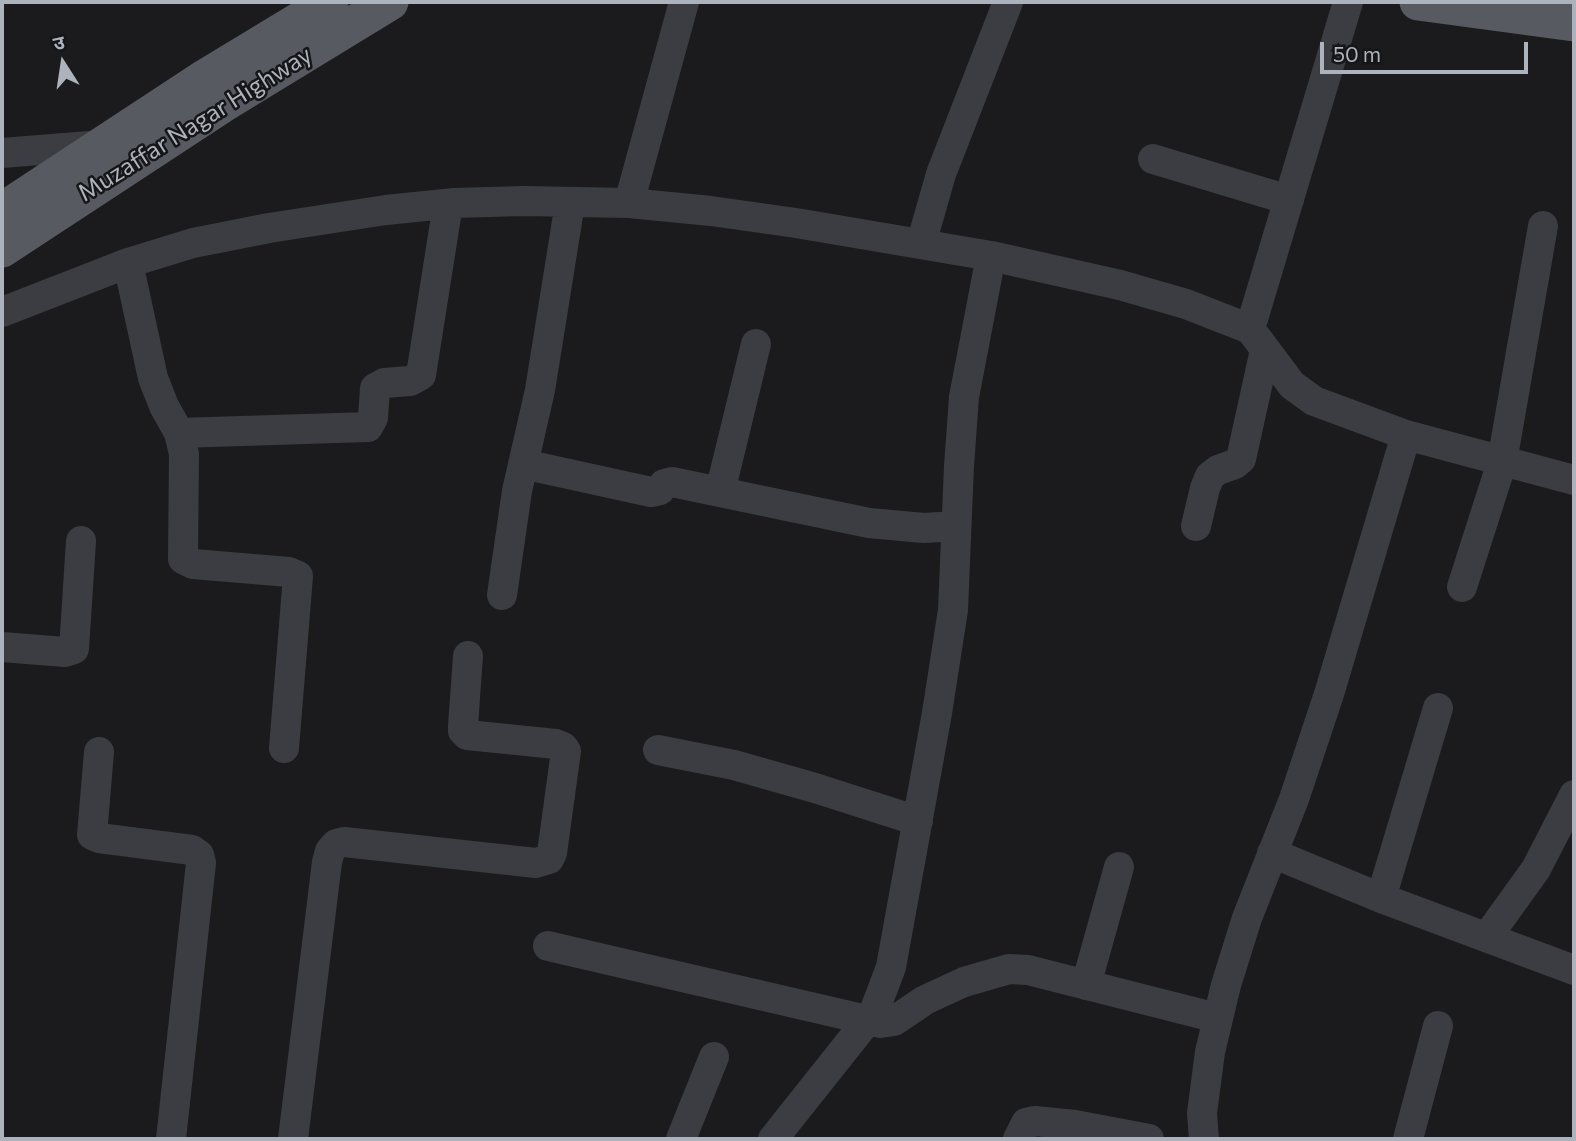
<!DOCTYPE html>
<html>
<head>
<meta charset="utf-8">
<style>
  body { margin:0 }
  #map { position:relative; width:1576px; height:1141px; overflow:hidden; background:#1b1b1d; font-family:Commissioner,"Noto Sans Devanagari",sans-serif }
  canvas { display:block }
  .frame { position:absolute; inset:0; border:4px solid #adb3bd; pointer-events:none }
  .north { position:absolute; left:28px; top:28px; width:70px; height:70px; -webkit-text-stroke:5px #161618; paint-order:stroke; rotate:348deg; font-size:19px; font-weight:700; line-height:28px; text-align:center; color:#adb3bd }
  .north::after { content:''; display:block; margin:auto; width:24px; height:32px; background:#adb3bd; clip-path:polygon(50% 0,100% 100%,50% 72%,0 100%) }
  .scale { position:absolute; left:1320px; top:42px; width:208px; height:32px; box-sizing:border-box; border:4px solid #adb3bd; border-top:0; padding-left:9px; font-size:21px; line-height:24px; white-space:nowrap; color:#adb3bd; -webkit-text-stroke:5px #161618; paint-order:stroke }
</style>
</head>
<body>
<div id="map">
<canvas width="1576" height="1141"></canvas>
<div class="frame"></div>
<div class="north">उ</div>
<div class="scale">50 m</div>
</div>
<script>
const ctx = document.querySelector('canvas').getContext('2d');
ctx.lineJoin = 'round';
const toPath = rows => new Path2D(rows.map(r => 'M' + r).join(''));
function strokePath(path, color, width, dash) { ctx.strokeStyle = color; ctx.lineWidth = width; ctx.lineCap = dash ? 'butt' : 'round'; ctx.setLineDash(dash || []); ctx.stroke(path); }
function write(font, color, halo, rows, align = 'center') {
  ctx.font = font + ' Commissioner,sans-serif'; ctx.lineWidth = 5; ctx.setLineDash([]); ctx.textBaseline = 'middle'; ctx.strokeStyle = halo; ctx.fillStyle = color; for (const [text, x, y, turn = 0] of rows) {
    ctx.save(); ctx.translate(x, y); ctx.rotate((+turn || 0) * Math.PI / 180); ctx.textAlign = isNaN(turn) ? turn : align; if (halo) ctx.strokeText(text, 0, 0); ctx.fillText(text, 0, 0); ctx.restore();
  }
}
const minor = toPath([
  [1348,2,1250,329,1292,385,1314,401,1406,435,1574,480],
  [2,153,102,145],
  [1153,159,1289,200],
  [629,203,684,2],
  [921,244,941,174,1008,2],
  [128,263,153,378,164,406,179,433,181,441,184,454,183,559,193,564,289,572,298,576,284,748],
  [2,312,128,263,193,243,269,228,386,210,454,203,524,201,629,203,711,211,796,223,991,256,1120,285,1186,304,1250,329],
  [179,433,368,427,373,418,375,388,384,383,410,381,421,375,448,204],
  [523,464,651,492,660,490,664,484,672,482,869,523,924,528,956,526],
  [720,492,756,344],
  [1196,526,1205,488,1210,476,1218,470,1235,464,1241,459,1265,350],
  [1462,587,1502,462,1543,226],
  [502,595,517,491,540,390,570,203],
  [2,647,65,652,74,649,81,541],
  [658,750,734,765,815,788,918,821],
  [99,752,92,835,99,838,192,850,199,855,201,863,171,1139],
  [1272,853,1381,898,1574,970],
  [1381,898,1438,708],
  [1487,937,1536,869,1574,795],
  [548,946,880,1023,894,1021,925,1000,964,982,1009,969,1028,970,1217,1018],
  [1086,985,1119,867],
  [293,1139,327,862,330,851,336,844,344,842,536,863,549,859,552,853,566,751,563,747,556,744,467,735,463,731,463,726,468,656],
  [681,1139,714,1057],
  [773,1139,874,1012,891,967,937,713,953,610,959,466,964,397,991,256],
  [1018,1139,1026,1123,1035,1121,1075,1125,1149,1139],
  [1204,1139,1202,1113,1210,1052,1226,985,1247,918,1294,799,1329,694,1406,435],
  [1408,1139,1438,1026]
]);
const major = toPath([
  [1418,2,1574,23],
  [2,211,206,77,330,2],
  [2,249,223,104,390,2]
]);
const streetNames = [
  ["Muzaffar Nagar Highway",195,124,-32]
];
strokePath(minor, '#3c3d42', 30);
strokePath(major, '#575b61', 37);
write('24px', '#adb3bd', '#161618', streetNames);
</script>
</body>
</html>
